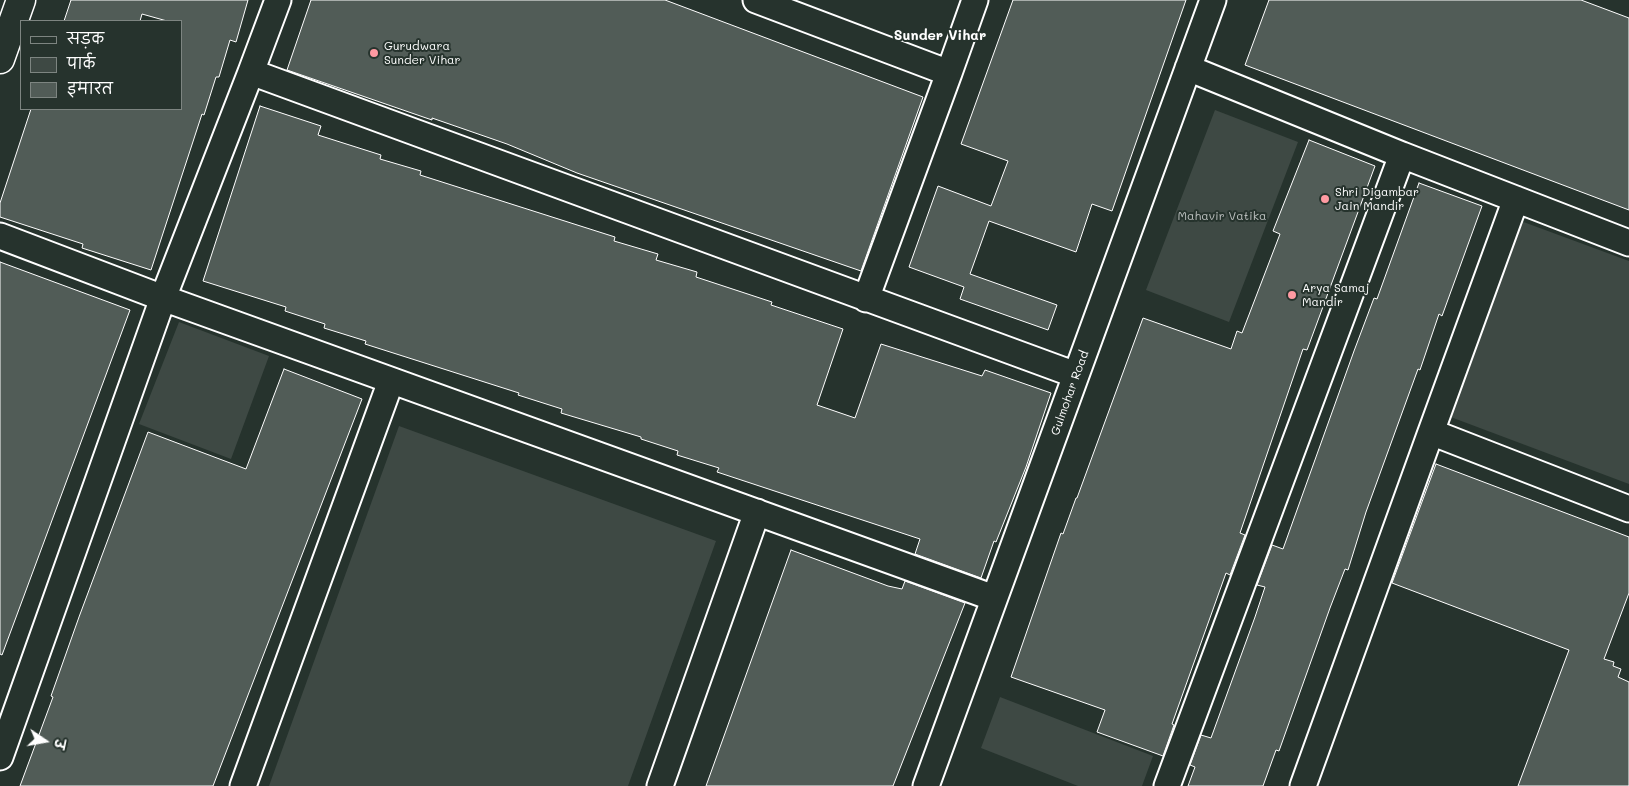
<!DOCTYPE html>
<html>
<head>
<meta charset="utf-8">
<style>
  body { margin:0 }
  #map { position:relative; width:1629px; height:786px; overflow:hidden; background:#26332d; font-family:Mali,"Playpen Sans Deva",sans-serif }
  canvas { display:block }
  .legend { position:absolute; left:20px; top:20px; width:162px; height:90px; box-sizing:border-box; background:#26332d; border:1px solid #7d8581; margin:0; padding:6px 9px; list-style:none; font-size:15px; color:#fff }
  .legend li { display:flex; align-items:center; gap:10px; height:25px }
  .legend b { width:25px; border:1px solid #7d8581 }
  .north { position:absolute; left:20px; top:716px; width:50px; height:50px; -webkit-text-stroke:4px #26332d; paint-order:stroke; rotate:102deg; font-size:14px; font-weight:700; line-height:20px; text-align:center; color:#fff }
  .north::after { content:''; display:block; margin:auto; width:18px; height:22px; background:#fff; clip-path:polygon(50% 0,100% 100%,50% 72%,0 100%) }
</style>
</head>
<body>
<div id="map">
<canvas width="1629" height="786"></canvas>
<ul class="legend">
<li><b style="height:6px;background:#26332d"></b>सड़क</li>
<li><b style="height:14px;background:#3e4944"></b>पार्क</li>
<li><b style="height:14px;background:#515c57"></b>इमारत</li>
</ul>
<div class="north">उ</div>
</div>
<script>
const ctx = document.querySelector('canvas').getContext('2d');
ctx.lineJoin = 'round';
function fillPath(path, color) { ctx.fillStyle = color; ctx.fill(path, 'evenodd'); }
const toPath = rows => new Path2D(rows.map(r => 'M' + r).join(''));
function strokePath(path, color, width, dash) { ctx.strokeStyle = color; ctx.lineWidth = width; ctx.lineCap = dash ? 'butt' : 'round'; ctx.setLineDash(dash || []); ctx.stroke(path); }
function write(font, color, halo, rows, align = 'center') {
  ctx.font = font + ' Mali,sans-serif'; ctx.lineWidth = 4; ctx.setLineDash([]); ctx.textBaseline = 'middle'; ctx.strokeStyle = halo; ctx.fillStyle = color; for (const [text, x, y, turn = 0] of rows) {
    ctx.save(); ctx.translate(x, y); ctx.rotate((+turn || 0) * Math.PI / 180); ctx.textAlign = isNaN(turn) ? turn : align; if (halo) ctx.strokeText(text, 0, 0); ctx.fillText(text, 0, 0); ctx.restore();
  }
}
const green = toPath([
  [1215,110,1298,142,1229,322,1146,290],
  [1510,217,1629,261,1629,484,1440,413],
  [179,322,269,356,231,459,139,424],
  [399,426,716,541,628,786,269,786],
  [1000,697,1153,756,1142,786,1078,786,981,748]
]);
const building = toPath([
  [71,0,248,0,236,42,230,40,219,77,216,77,204,115,202,114,151,270,82,248,83,244,0,217,0,203,31,109,181,109,181,21,167,21,142,14,140,21,64,21,71,0],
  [311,0,665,0,923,97,861,271,577,173,507,144,432,118,432,120,287,70,311,0],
  [1013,0,1186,0,1112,211,1092,204,1076,252,989,221,970,274,1057,305,1048,330,960,299,964,287,909,267,938,186,991,206,1008,161,961,144,1013,0],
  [1269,0,1581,0,1629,18,1629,210,1245,65,1269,0],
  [260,106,321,126,318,135,381,155,380,159,421,171,420,175,615,237,614,241,658,254,656,260,697,272,696,277,772,302,771,305,843,329,817,405,855,418,881,344,982,376,985,370,1051,393,1026,467,996,542,994,541,981,578,915,554,920,539,717,472,719,468,677,455,678,451,641,439,641,437,561,413,562,409,518,395,519,393,365,344,366,341,324,328,325,324,285,311,286,307,203,281,260,106],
  [1309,140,1375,166,1307,350,1303,349,1240,533,1245,535,1230,575,1226,573,1172,724,1174,725,1163,756,1097,732,1105,710,1011,677,1061,533,1063,534,1076,498,1077,498,1143,318,1231,349,1237,331,1242,333,1280,234,1273,231,1309,140],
  [1419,183,1482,206,1442,316,1439,314,1420,370,1418,369,1366,512,1348,570,1345,569,1330,608,1279,751,1276,750,1263,786,1188,786,1195,767,1190,765,1201,735,1211,738,1255,617,1265,587,1257,585,1272,545,1283,549,1354,351,1374,298,1377,299,1419,183],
  [0,262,130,310,2,655,0,654,0,262],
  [284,369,362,399,213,786,20,786,53,697,51,696,79,617,148,432,246,469,284,369],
  [1436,464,1629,537,1629,593,1604,659,1614,662,1613,666,1621,669,1618,677,1629,682,1629,786,1518,786,1569,650,1392,583,1436,464],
  [791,550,888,586,902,589,905,581,965,603,893,786,706,786,791,550]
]);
const street = toPath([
  [756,0,949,73,866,299],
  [251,72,278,0],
  [949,73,975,0],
  [1402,155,1629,243],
  [0,236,163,298,994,598],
  [1431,432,1516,199],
  [0,757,163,298,251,72,1076,375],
  [243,786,391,381],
  [660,786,757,512],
  [926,786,1213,0],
  [1167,786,1402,155,1188,68],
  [1303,786,1431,432,1629,509]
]);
const secondary = toPath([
  [0,59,21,0]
]);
const markers = [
  [374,53,5,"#ff9aa2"],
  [1325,199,5,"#ff9aa2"],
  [1292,295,5,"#ff9aa2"]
];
const poiNames = [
  ["Gurudwara",384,46],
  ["Sunder Vihar",384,60],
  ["Shri Digambar",1335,192],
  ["Jain Mandir",1335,206],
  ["Arya Samaj",1302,288],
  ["Mandir",1302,302]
];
const parkNames = [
  ["Mahavir Vatika",1222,216]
];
const streetNames = [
  ["Gulmohar Road",1070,393,-70]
];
const neighbourhoodNames = [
  ["Sunder Vihar",940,36]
];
fillPath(green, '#3e4944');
fillPath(building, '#515c57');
strokePath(building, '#fff', 1);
strokePath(street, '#fff', 29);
strokePath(secondary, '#fff', 31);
strokePath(street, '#26332d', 25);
strokePath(secondary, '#26332d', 28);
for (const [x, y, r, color] of markers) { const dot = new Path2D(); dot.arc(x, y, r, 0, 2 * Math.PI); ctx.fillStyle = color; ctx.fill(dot); strokePath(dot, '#26332d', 2); }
write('12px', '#fff', '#26332d', poiNames, 'left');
write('12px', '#bbbfbe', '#26332d', parkNames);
write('12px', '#fff', '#26332d', streetNames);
write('bold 14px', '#fff', '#26332d', neighbourhoodNames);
</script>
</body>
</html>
